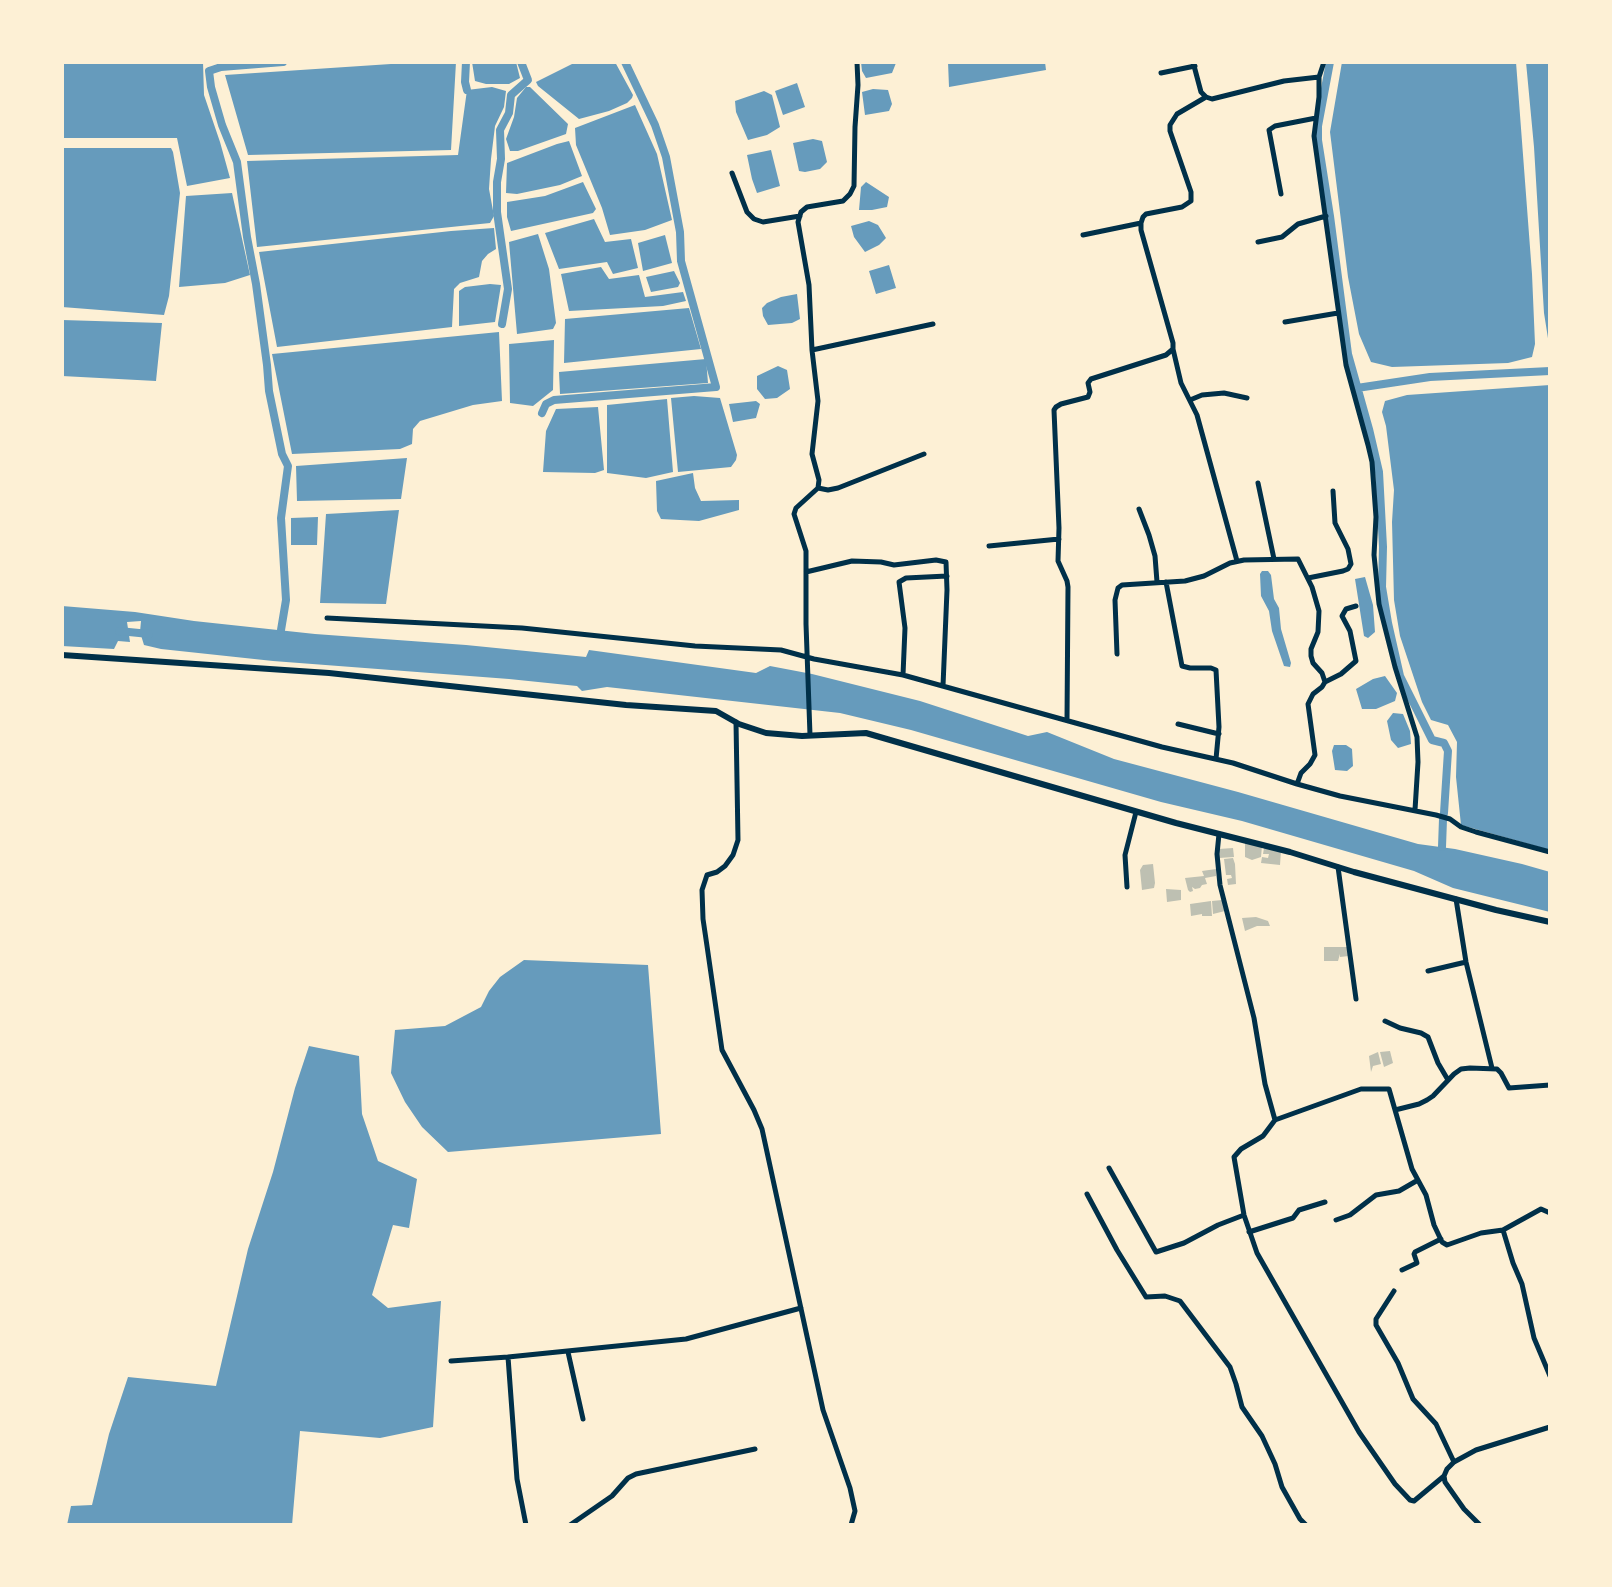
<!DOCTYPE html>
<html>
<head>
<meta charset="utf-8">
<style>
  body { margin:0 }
  #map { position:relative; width:1612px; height:1587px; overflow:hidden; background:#fdf0d5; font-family:"IBM Plex Serif",serif }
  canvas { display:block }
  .frame { position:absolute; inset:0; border:64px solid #fdf0d5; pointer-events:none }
</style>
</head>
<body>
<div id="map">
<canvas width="1612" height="1587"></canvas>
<div class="frame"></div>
</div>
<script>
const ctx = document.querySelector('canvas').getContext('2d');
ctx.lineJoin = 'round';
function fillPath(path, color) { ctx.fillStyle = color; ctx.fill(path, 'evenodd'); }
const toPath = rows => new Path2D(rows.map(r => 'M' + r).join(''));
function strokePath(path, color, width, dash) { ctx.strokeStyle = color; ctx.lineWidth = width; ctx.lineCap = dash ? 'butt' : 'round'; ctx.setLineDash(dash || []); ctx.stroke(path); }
const water = toPath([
  [62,62,203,62,204,95,220,142,230,178,187,186,177,138,62,138],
  [421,62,456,62,451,150,248,155,225,75],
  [472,62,516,62,520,78,509,84,486,84,475,81],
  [576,62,615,62,633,95,632,98,627,103,609,111,579,119,538,86,536,82],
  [861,62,896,62,896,63,892,73,866,78,862,71],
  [948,62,1045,62,1046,70,949,87],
  [1342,62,1516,62,1532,274,1535,344,1532,357,1508,363,1392,367,1371,362,1359,334,1348,277,1330,132],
  [1526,62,1550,62,1550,351,1544,313,1534,147],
  [797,83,805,107,783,115,775,91],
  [492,87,506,91,504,107,495,126,491,159,489,189,494,216,490,223,257,247,247,161,458,155,467,90],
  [526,87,530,87,568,124,566,134,518,151,510,151,506,139,514,117,517,98],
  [873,89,888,90,892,104,889,111,865,115,862,92],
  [764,91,772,95,780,127,767,135,748,140,736,112,735,101],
  [635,105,657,154,672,220,645,230,610,235,602,208,576,145,575,128],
  [813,139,822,141,827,162,820,169,805,172,799,171,793,143],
  [569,141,582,176,560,185,517,194,506,193,507,163,557,144],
  [62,148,171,148,173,152,180,193,169,296,164,315,62,307],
  [771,150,780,186,757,193,752,179,747,155],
  [583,182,596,209,593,213,511,231,507,217,507,202,545,196],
  [866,182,889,197,887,207,872,210,859,210,861,187],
  [232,193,250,275,225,283,179,287,186,196],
  [594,219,605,242,631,239,638,268,613,274,607,262,559,269,545,233],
  [869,221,878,225,886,238,879,245,865,252,854,237,851,226],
  [494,228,496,249,488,254,482,261,479,277,460,283,454,289,452,327,277,347,259,252,451,231],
  [538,234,549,269,556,323,553,329,517,334,509,242],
  [665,235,672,263,643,271,638,243],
  [889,265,896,288,876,294,869,271],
  [601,267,609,279,639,275,645,297,683,292,686,301,663,306,569,311,561,274],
  [674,271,680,283,678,287,651,292,646,277],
  [490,284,501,285,495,322,459,326,459,291,465,287],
  [797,294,800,319,792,323,768,325,763,316,762,308,767,303,781,297],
  [689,308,701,349,564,363,565,319],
  [62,320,162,323,156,381,62,376],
  [499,332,502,401,473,405,420,421,413,429,412,444,400,449,292,454,272,354],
  [554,340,553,390,533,406,510,403,509,344],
  [706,359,708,383,560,394,559,372],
  [778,366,787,370,790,389,777,398,765,399,757,389,757,376],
  [1550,385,1550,850,1461,825,1456,777,1457,742,1448,725,1431,720,1422,702,1400,636,1394,600,1392,522,1394,490,1386,426,1382,412,1385,401,1407,395],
  [694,396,720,398,737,455,736,460,731,467,678,472,671,398],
  [667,399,673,472,646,478,607,473,607,405],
  [756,401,760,404,756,418,733,422,729,404],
  [598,407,604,470,595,473,543,472,546,431,556,409],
  [407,458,401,499,297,501,296,466],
  [693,473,695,488,701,501,739,500,739,510,699,521,661,519,657,511,656,481],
  [399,510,386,604,320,603,326,514],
  [318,517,317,545,291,545,291,518],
  [1262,571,1268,571,1271,575,1274,599,1279,608,1281,629,1291,663,1290,667,1284,666,1272,631,1269,611,1261,596,1260,574],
  [1365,577,1373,605,1375,632,1368,638,1364,636,1355,579],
  [62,606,135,612,194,621,315,634,466,645,586,657,589,650,756,673,770,666,812,674,920,701,1028,736,1047,732,1114,759,1238,792,1418,844,1455,849,1522,864,1550,872,1550,912,1453,888,1414,871,1242,821,1161,802,911,730,840,713,607,687,582,691,577,686,509,679,273,661,161,649,144,645,140,632,141,621,127,622,130,642,118,641,114,649,62,646],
  [1385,676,1397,693,1395,701,1376,709,1362,709,1356,689,1373,679],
  [1393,713,1403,714,1410,731,1411,744,1398,748,1391,740,1387,721],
  [1334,745,1346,745,1352,749,1353,766,1347,771,1335,770,1332,751],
  [524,960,648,965,661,1134,448,1152,422,1127,405,1102,391,1073,395,1030,445,1026,481,1007,489,991,500,977],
  [309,1046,359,1056,362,1114,378,1161,417,1179,409,1228,393,1225,372,1295,388,1308,441,1301,433,1427,380,1438,300,1431,292,1525,67,1525,71,1506,92,1505,109,1434,128,1377,216,1386,248,1249,273,1172,295,1088]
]);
const canal = toPath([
  [466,62,465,82,467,90],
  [1330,62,1318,126,1318,140,1330,216,1348,354,1369,429,1379,472,1383,547,1382,587,1388,623,1400,676,1432,740,1444,743,1448,751,1444,813],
  [502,324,508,289,497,212,497,182,501,159,500,130,509,113,511,95,528,80,521,62],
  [1357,388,1430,377,1550,371],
  [542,413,546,404,554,400,716,387,681,261,680,232,666,157,655,125,625,62],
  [281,630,286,600,281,518,288,466,282,454,269,391,267,365,256,284,247,237,237,162,222,125,211,87,209,71,221,67,283,62],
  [119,631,149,634],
  [1442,847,1443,819]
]);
const building = toPath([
  [1245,842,1262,846,1261,857,1252,860,1245,857],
  [1233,848,1234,857,1219,858,1219,849],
  [1264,848,1281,851,1280,865,1261,863,1262,857,1268,858,1269,854,1263,854],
  [1233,858,1235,864,1236,884,1228,885,1227,879,1232,878,1231,875,1226,875,1224,859],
  [1153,864,1155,883,1154,888,1142,890,1140,870,1143,865],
  [1216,869,1216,876,1205,878,1207,884,1202,885,1200,888,1195,889,1192,887,1193,891,1190,892,1188,890,1185,878,1204,876,1202,871],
  [1166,889,1181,890,1181,900,1167,902],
  [1222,900,1225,911,1213,914,1212,901],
  [1211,901,1212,916,1202,916,1202,914,1191,916,1190,904],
  [1256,917,1268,921,1270,926,1257,926,1245,931,1242,918],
  [1324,947,1348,947,1349,956,1340,957,1340,954,1338,961,1324,961],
  [1390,1051,1393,1063,1384,1067,1380,1052],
  [1378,1052,1381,1064,1373,1066,1371,1072,1369,1056]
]);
const minor = toPath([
  [1193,62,1201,92,1206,97,1212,99,1284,81,1319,77],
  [1324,62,1319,77,1319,97,1314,136,1346,365,1368,445,1372,462,1376,517,1374,555,1379,604,1395,667,1417,737,1418,762,1415,810],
  [1161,73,1195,66],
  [732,173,747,212,754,219,763,222,800,216],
  [1281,194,1269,130,1275,126,1316,118],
  [1083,235,1141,223],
  [1258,242,1282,237,1298,224,1326,216],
  [1285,322,1338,313],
  [1173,349,1181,383,1197,415,1237,561],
  [812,350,933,324],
  [1190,400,1202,395,1224,393,1247,398],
  [1258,483,1274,559],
  [818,488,828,490,838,488,924,454],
  [1139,509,1149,535,1155,556,1157,582],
  [989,546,1059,539],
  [806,572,852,561,881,562,894,565,936,560,946,562,947,590,943,686],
  [1308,578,1343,571,1348,569,1351,564,1348,549,1335,523,1333,491],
  [1166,582,1182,666,1190,668,1211,668,1216,670,1219,727,1216,759],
  [327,618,522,628,695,646,781,650,814,659,903,675,1162,747,1233,763,1297,784,1340,796,1436,815,1450,819,1461,827,1476,832,1550,852],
  [1117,654,1115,600,1118,588,1122,585,1185,581,1204,576,1230,563,1244,560,1298,559,1312,587,1319,611,1318,632,1311,649,1311,656,1313,663,1322,673,1325,682,1322,687,1313,694,1308,704,1315,755,1310,764,1301,773,1297,784],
  [903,675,905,628,899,582,906,578,947,576],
  [1325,682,1341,674,1356,661,1350,631,1342,616,1346,609,1356,606],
  [1067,720,1068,587,1067,581,1058,561,1059,528,1054,410,1056,407,1061,404,1088,397,1090,392,1088,383,1091,379,1166,355,1173,349,1173,343,1141,230,1141,223,1143,217,1146,214,1182,207,1191,201,1191,192,1170,131,1170,125,1177,114,1206,97],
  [736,722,738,840,733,855,725,866,717,872,707,875,702,890,703,919,707,946,722,1050,754,1110,762,1129,823,1410,850,1488,855,1511,851,1525],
  [1178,724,1219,734],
  [810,735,806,624,806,551,794,514,796,508,818,488,819,480,812,454,818,401,812,350,809,285,798,222,801,212,807,207,843,201,850,194,854,186,855,127,858,85,857,62],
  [1219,834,1217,854,1220,885,1254,1018,1265,1084,1275,1120,1361,1089,1389,1089,1412,1169,1426,1195,1434,1225,1442,1242,1447,1245,1481,1233,1503,1230,1513,1263,1522,1284,1534,1338,1550,1376],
  [1338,867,1356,999],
  [1127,887,1125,855,1136,812],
  [1456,899,1466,962,1492,1068],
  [1428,971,1466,962],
  [1385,1021,1400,1028,1421,1033,1428,1037,1438,1063,1448,1080],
  [1395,1110,1419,1104,1427,1100,1433,1096,1454,1074,1461,1069,1470,1068,1497,1069,1501,1073,1509,1088,1550,1085],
  [1275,1120,1263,1136,1241,1149,1234,1157,1244,1215,1257,1253,1359,1432,1395,1484,1410,1500,1414,1501,1444,1476],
  [1109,1168,1156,1252,1184,1243,1218,1225,1244,1215],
  [1087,1194,1117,1250,1146,1297,1165,1296,1180,1301,1230,1367,1236,1384,1242,1407,1262,1436,1275,1464,1282,1487,1300,1519,1306,1525],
  [1336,1220,1350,1215,1376,1195,1399,1191,1418,1180],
  [1503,1230,1541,1209,1550,1213],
  [1249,1232,1293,1218,1299,1210,1325,1202],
  [1402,1270,1417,1263,1414,1254,1415,1252,1441,1239],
  [1394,1291,1376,1319,1376,1325,1398,1363,1413,1399,1436,1424,1454,1462],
  [568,1352,583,1419],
  [451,1361,508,1357],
  [526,1525,517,1479,508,1357,686,1339,801,1308],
  [570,1525,612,1496,628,1478,636,1474,755,1449],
  [1480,1525,1464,1509,1445,1482,1444,1476,1447,1469,1454,1462,1476,1450,1550,1427]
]);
const tertiary = toPath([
  [62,655,329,673,626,705,716,711,739,724,766,733,802,736,866,733,1176,823,1290,852,1354,872,1496,910,1550,922]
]);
fillPath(water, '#669bbc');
strokePath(canal, '#669bbc', 8);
fillPath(building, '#bec0b2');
strokePath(minor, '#003049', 5);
strokePath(tertiary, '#003049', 6);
</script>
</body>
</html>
